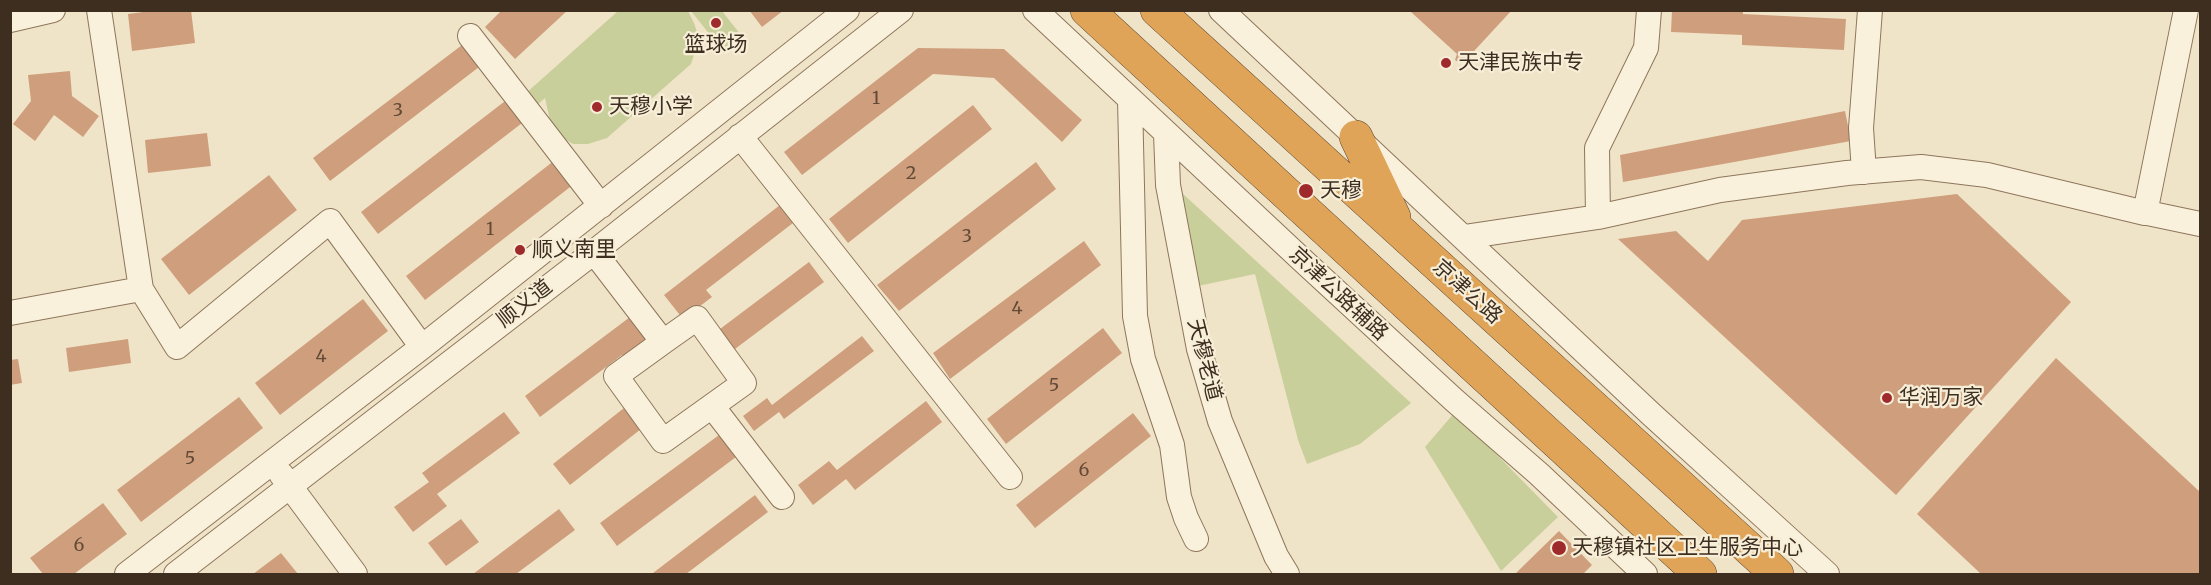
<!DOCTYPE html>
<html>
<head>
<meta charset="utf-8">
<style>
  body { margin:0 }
  #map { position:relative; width:2211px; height:585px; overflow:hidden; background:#f0e4c8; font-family:Merriweather,serif }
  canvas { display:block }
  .frame { position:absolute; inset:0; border:12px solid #3d2e20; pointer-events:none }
</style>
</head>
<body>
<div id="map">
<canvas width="2211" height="585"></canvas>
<div class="frame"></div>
</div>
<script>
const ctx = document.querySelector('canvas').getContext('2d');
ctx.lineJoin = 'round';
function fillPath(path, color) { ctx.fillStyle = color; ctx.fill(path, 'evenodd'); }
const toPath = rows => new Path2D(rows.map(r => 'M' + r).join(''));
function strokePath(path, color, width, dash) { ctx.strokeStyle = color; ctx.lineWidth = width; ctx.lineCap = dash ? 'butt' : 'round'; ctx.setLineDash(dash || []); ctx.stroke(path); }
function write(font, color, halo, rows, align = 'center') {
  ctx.font = font + ' Merriweather,"Noto Sans SC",serif'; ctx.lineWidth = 4.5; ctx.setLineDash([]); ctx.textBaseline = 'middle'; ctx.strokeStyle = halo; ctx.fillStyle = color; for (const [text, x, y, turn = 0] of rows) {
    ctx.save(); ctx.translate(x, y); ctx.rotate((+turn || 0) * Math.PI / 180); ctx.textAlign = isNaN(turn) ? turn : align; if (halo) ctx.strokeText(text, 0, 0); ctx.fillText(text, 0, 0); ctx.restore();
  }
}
const green = toPath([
  [618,11,688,11,694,23,698,35,696,49,691,64,607,138,588,144,573,144,558,135,551,125,545,98,536,106,525,94],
  [691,11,722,11,741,35,722,50],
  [1182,193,1411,403,1360,444,1307,464,1298,440,1255,274,1198,286],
  [1455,412,1558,517,1501,571,1425,447]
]);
const building = toPath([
  [158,10,191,10,195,43,132,51,128,14],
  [502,10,568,10,515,59,485,27],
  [749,10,784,10,762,27],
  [1402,10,1512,10,1463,63,1460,63,1455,60,1457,54,1411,12],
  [1672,10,1743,10,1743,14,1846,19,1844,50,1742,45,1742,35,1671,32],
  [466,42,483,64,330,181,313,158],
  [918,48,1004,49,1082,120,1062,142,994,78,933,74,802,175,784,152],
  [70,71,72,96,99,116,83,137,54,115,35,141,13,124,31,101,28,75],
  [509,98,526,120,378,234,361,212],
  [973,105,992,129,848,243,829,219],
  [1845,111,1851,141,1623,182,1620,155],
  [207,133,211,166,148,173,145,140],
  [555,160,574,184,425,300,406,276],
  [1036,162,1056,189,899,311,877,285],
  [269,175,297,210,189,295,161,259],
  [1957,194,2071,302,1896,495,1618,239,1676,231,1708,261,1742,220],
  [780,205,793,223,706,290,712,297,683,319,664,295],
  [1084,241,1101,265,950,379,933,353],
  [809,262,824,282,731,352,716,332],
  [363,299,388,331,280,415,255,383],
  [634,314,653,340,626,361,622,355,540,417,525,396],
  [1103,328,1122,353,1006,444,987,419],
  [862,336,874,351,784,419,779,412,754,431,743,416,767,398,772,405],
  [128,339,131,363,69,372,66,348],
  [2056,358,2200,492,2200,574,1981,574,1917,514],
  [18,359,22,383,10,385,10,360],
  [239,397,263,428,141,522,117,490],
  [926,401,942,422,855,490,846,479,813,505,798,485,829,461,837,470],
  [624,408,641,429,570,485,553,464],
  [504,412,520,433,437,494,447,506,413,532,394,507,429,482,422,473],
  [1133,413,1151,436,1035,528,1016,505],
  [719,435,736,457,617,546,600,523],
  [755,495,768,512,686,574,654,574,653,573],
  [103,503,127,534,74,574,43,574,30,558],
  [559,509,575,530,516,574,473,574],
  [461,519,479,542,446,566,428,543],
  [1559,531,1592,565,1583,574,1515,574],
  [281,553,298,574,253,574]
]);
const minor = toPath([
  [99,10,141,289,177,347,330,221,422,347],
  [1035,10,1300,258,1454,400,1539,474,1645,574],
  [1221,10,1652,415,1827,574],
  [10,20,53,10],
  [470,36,601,206],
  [1130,100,1135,316,1143,359,1172,445,1179,497,1186,518,1196,539],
  [1166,134,1168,185,1199,349,1220,421,1276,556,1287,574],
  [740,136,1010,477],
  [1864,172,1861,128,1870,10],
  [2138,211,2200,224],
  [1598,217,1597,148,1646,48,1649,10],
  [1464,237,1598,217,1720,190,1847,173,1921,167,1987,175,2145,213,2186,10],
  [594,252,663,342,616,376,663,441,744,383,697,318,663,342],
  [10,313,141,289],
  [712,406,782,497],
  [281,474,355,574],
  [127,574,422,347,847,10],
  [176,574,594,252,901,10]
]);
const highway = toPath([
  [1087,10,1700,574],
  [1157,10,1777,574],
  [1356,137,1394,217]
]);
const markers = [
  [716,23,6,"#9e2a2b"],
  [1446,63,6,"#9e2a2b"],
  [597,107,6,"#9e2a2b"],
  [1306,191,8,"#9e2a2b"],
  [520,250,6,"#9e2a2b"],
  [1887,398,6,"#9e2a2b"],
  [1559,548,8,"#9e2a2b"]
];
const numberNames = [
  ["1",876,99],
  ["3",398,111],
  ["2",911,174],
  ["1",490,230],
  ["3",967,237],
  ["4",1017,309],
  ["4",321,357],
  ["5",1054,386],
  ["5",190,459],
  ["6",1084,471],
  ["6",79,546]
];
const poiNames = [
  ["篮球场",716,45,"center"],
  ["天津民族中专",1458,63],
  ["天穆小学",609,107],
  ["天穆",1320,191],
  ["顺义南里",532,250],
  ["华润万家",1899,398],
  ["天穆镇社区卫生服务中心",1572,548]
];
const streetNames = [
  ["京津公路",1467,292,42],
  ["京津公路辅路",1338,294,43],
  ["顺义道",525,304,-38],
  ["天穆老道",1204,360,76]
];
fillPath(green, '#c9cf9b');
fillPath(building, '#cf9f7d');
strokePath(minor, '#8d765c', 26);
strokePath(highway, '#5b4430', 34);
strokePath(minor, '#faf1dc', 24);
strokePath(highway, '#e0a458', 33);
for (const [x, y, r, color] of markers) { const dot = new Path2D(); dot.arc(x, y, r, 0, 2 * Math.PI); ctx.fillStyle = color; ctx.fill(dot); strokePath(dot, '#f7eed8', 2); }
write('18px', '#624a37', null, numberNames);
write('21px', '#3d2e20', '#f7eed8', poiNames, 'left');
write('21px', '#3d2e20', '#f7eed8', streetNames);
</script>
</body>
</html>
